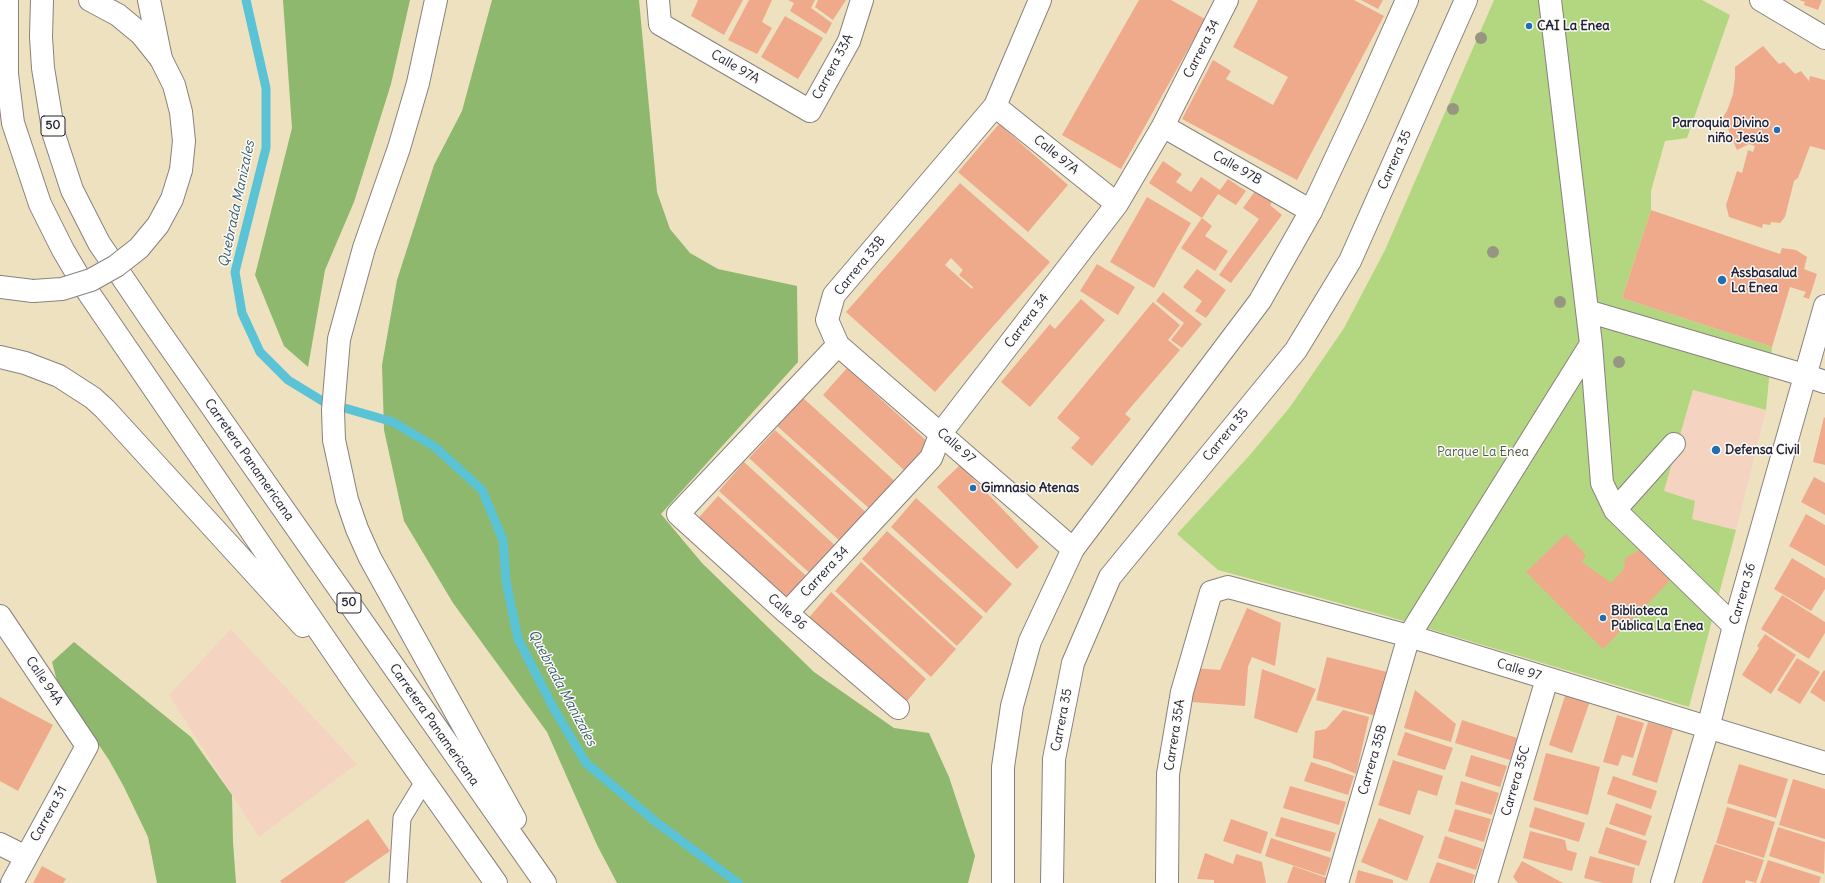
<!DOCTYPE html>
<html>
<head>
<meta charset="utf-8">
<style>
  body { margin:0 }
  canvas { display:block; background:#eee1c0 }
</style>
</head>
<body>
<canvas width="1825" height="883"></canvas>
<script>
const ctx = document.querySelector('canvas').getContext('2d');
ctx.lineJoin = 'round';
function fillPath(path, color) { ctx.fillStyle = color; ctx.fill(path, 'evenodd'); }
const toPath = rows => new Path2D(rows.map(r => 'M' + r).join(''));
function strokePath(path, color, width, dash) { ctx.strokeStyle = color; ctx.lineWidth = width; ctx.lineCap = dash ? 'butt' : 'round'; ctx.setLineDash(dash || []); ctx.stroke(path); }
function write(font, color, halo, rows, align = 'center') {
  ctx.font = font + ' Delius,sans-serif'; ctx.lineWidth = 3; ctx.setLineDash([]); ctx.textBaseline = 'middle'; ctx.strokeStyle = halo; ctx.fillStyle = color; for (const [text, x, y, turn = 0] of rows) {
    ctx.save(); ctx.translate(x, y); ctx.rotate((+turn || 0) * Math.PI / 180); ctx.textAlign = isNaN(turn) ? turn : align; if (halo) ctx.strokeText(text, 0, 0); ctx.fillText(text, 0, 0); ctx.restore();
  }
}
const built = toPath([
  [1693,390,1766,410,1736,530,1692,519,1663,491],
  [231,629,357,764,259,837,169,695]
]);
const green = toPath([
  [1494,0,1702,0,1730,15,1687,138,1665,141,1651,191,1651,210,1622,298,1772,347,1766,410,1693,390,1664,491,1695,501,1692,519,1736,530,1689,707,1383,615,1218,570,1177,534,1249,456,1290,407,1344,328,1385,250]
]);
const forest = toPath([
  [283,0,410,0,391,84,354,202,325,270,308,367,284,346,255,275,292,128],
  [492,0,639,0,657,192,670,229,690,253,718,269,797,286,798,362,661,514,702,563,814,672,894,728,929,733,949,777,975,856,968,883,617,883,597,845,547,732,453,603,404,521,384,430,382,365,397,280,434,165,462,111],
  [74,642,191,737,232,795,233,842,236,883,157,883,148,837,124,787,109,760,58,685,52,662]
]);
const stream = toPath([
  [246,0,266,88,266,148,235,272,242,313,260,352,288,380,324,402,393,422,435,447,482,490,503,540,506,581,518,639,554,709,586,763,656,822,738,883]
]);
const building = toPath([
  [698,0,743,0,724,35,691,16],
  [749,0,772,0,762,22,772,28,757,54,728,40],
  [788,0,815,0,811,8,832,23,826,34,790,11,794,3],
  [818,0,846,0,833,20,815,7],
  [1139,0,1171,0,1205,19,1121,169,1062,135],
  [1258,0,1354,0,1384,16,1297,180,1182,119,1213,60,1231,71,1226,79,1273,105,1288,77,1233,47],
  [1361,0,1383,0,1378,9],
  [1799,0,1822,0,1818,10,1804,5,1805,2],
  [785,16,823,38,798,79,761,57],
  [1763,46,1779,64,1784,62,1795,74,1801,71,1809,81,1810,76,1825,80,1825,150,1810,146,1798,178,1794,181,1785,217,1780,223,1771,222,1770,225,1763,224,1762,228,1729,217,1726,205,1737,171,1742,173,1748,150,1753,152,1755,146,1749,144,1737,150,1723,117,1727,111,1733,94,1735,78,1735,67],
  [999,124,1068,185,1028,232,958,172],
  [1163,161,1182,174,1176,182,1191,192,1201,177,1220,190,1228,179,1246,191,1236,205,1218,194,1202,218,1149,183],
  [960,183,1050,262,935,392,846,312],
  [951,258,963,270,959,275,973,287,972,289,945,265],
  [1255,191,1272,202,1270,205,1282,215,1231,283,1219,275,1259,219,1243,208],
  [1147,197,1191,223,1154,288,1110,262],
  [1651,210,1780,254,1782,248,1796,250,1807,257,1804,269,1817,274,1809,299,1803,297,1806,292,1790,287,1772,347,1622,298],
  [1202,218,1212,226,1205,236,1228,251,1215,271,1181,248],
  [1097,264,1135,287,1118,315,1080,291],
  [1197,269,1226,290,1206,318,1195,311,1202,301,1183,287],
  [1163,292,1202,324,1182,348,1171,340,1184,323,1156,301],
  [1081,299,1105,320,1030,407,1001,382,1050,324,1055,329],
  [1153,302,1180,325,1168,340,1180,350,1125,414,1131,419,1092,466,1071,448,1080,438,1057,418],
  [847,368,930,444,905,471,823,395],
  [802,397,897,483,872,511,776,425],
  [1824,417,1825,418,1825,465,1813,462],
  [775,430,870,516,844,545,749,458],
  [744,462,839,549,814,577,719,491],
  [960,465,1039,547,1017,569,937,487],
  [1814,477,1825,483,1825,515,1801,502],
  [718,496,813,582,788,610,693,524],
  [916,498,1012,584,986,613,891,527],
  [1806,514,1825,525,1825,566,1789,546],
  [887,531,983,617,957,646,862,559],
  [1566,534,1586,555,1582,562,1611,583,1624,569,1625,558,1641,549,1675,570,1665,586,1603,649,1526,572],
  [1792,558,1825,578,1825,589,1811,611,1774,589],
  [861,562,956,649,931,677,835,591],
  [831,592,926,679,901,708,806,621],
  [1782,595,1825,622,1825,633,1809,659,1761,629],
  [1247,608,1281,623,1275,666,1252,657,1248,667,1245,706,1192,702,1195,668,1220,670],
  [1765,634,1796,655,1771,694,1742,675,1759,648,1757,646],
  [1327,657,1387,672,1376,716,1316,700],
  [1797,658,1820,672,1800,704,1777,690],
  [1262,669,1316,689,1297,733,1254,718],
  [1824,670,1825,671,1825,702,1810,692],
  [1415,690,1456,724,1451,742,1404,728],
  [1566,693,1590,701,1572,753,1549,745],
  [0,697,53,725,18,791,0,781],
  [1343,710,1369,717,1356,774,1329,762,1313,758,1315,731,1326,729],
  [1617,715,1644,723,1633,758,1622,755,1618,766,1603,762],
  [1462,720,1517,738,1510,760,1455,743],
  [1648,722,1673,729,1657,783,1632,775],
  [1405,732,1453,748,1445,770,1397,755],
  [1546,753,1600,767,1588,815,1533,800],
  [1471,755,1507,766,1500,787,1465,776],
  [1393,760,1443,776,1437,796,1418,790,1410,815,1378,805],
  [1311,762,1354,776,1348,795,1304,781],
  [1739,764,1788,779,1776,818,1727,803],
  [1613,776,1657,791,1651,809,1607,794],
  [1793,779,1825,789,1825,839,1779,825],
  [1461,781,1499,793,1492,815,1455,804],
  [1290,786,1346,802,1339,825,1283,808],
  [1616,803,1652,816,1645,836,1609,824],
  [1535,807,1585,823,1579,842,1529,827],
  [1727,807,1775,822,1764,858,1716,843],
  [1455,809,1491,819,1484,842,1448,831],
  [1281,817,1336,833,1330,852,1275,836],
  [1379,818,1424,836,1407,881,1361,862],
  [368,819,390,851,344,883,282,883,280,881],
  [1231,819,1268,832,1261,854,1223,841],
  [1606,827,1647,841,1639,866,1598,853],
  [1778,827,1825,842,1824,874,1769,856],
  [1530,831,1565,840,1567,850,1577,853,1572,871,1523,858],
  [1445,836,1483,849,1476,870,1438,858],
  [1271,838,1331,858,1325,876,1265,856],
  [1715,844,1764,860,1756,883,1746,880,1745,883,1702,883],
  [1205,853,1233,864,1236,854,1262,862,1266,883,1214,883,1214,880,1197,879],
  [1590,856,1635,868,1632,883,1603,883,1584,878],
  [1768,860,1821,877,1819,883,1760,883],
  [1522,861,1563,883,1518,883,1513,877],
  [1437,862,1475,875,1472,883,1429,883],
  [42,866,66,879,63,883,33,883],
  [1293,866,1330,879,1328,883,1287,883],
  [1358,870,1393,880,1393,883,1355,883]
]);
const lane = toPath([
  [398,883,402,818,425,780]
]);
const street = toPath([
  [658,0,660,24,810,111,849,41,862,0],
  [995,106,1117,204],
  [1163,126,1311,211],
  [1587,311,1804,375,1825,382],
  [1591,344,1602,483,1615,510,1734,626],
  [838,345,1073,549],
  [1615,510,1674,444],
  [787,613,931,458,941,433,1117,204,1163,126,1227,0],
  [0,616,87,746,12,883],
  [898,708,787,613,678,514,838,345,827,320,834,295,995,106,1040,0],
  [0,844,26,857],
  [1167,883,1168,774,1182,692,1211,592,1228,587,1409,636,1825,763],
  [1337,883,1409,636,1591,344,1550,0],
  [1486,883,1547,679]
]);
const secondary = toPath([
  [1761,0,1825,38],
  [1003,883,1003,767,1012,706,1030,641,1073,549,1260,301,1311,211,1356,115,1407,0],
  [1052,883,1054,759,1073,663,1110,577,1296,350,1350,261,1466,0],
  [1662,883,1708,728,1734,626,1825,306]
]);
const primary = toPath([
  [90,0,118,15,141,34,161,59,174,85,181,112,184,141,181,170],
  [0,287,33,291]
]);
const highway = toPath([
  [7,0,7,74,13,123,40,204,63,250,86,289,357,686,496,883],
  [42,0,41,37,43,68,54,135,72,190,99,243,154,324,545,883],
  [149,0,161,59],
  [436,0,418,83,399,148,364,248,339,339,333,410,334,440,347,500,357,529,370,558,515,819],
  [0,357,25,363,59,376,93,398,105,409,303,626]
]);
const primaryBridge = toPath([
  [33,291,62,289,91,280,116,266,139,248,158,225,172,199,181,170]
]);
const trees = [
  [1481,38],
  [1453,109],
  [1493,252],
  [1560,302],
  [1619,362]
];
const markers = [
  [1529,26,4,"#1f6fb2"],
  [1777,130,4,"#1f6fb2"],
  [1722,280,5,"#1f6fb2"],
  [1716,450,5,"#1f6fb2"],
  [973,488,4,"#1f6fb2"],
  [1603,618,4,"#1f6fb2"]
];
const shields = [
  [53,126,24],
  [349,603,24]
];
const shieldNames = [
  ["50",53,126],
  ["50",349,603]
];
const poiNames = [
  ["CAI La Enea",1537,26],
  ["Parroquia Divino",1769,123,"right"],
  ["niño Jesús",1769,138,"right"],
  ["Assbasalud",1731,273],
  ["La Enea",1731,288],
  ["Defensa Civil",1725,450],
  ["Gimnasio Atenas",981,488],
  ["Biblioteca",1611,611],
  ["Pública La Enea",1611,626]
];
const streetNames = [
  ["Carrera 34",1202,49,-63],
  ["Calle 97A",735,67,30],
  ["Carrera 33A",833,67,-62],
  ["Calle 97A",1056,155,39],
  ["Carrera 35",1395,160,-66],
  ["Calle 97B",1237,168,30],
  ["Carrera 33B",860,266,-51],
  ["Carrera 34",1027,321,-53],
  ["Carrera 35",1226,435,-51],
  ["Calle 97",956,446,41],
  ["Carretera Panamericana",249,460,55],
  ["Carrera 34",825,572,-47],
  ["Carrera 36",1743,594,-74],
  ["Calle 96",787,612,41],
  ["Calle 97",1519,670,17],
  ["Calle 94A",44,681,56],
  ["Carrera 35",1062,720,-79],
  ["Carretera Panamericana",434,725,55],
  ["Carrera 35A",1175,735,-81],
  ["Carrera 35B",1373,760,-74],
  ["Carrera 35C",1516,781,-74],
  ["Carrera 31",49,814,-61]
];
const parkNames = [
  ["Parque La Enea",1483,452]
];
const waterNames = [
  ["Quebrada Manizales",237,204,-78],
  ["Quebrada Manizales",562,688,62]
];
fillPath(built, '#f5d3c1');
fillPath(green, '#b3d780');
fillPath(forest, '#8eb86e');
strokePath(stream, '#5ac3d6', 9);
fillPath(building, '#efaa8c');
strokePath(lane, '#88827e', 19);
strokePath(street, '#88827e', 24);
strokePath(secondary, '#88827e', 24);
strokePath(primary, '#88827e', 24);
strokePath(highway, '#88827e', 24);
strokePath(lane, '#fff', 17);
strokePath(street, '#fff', 22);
strokePath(secondary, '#fff', 22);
strokePath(primary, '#fff', 22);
strokePath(highway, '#fff', 22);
strokePath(primaryBridge, '#88827e', 24, []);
strokePath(primaryBridge, '#fff', 22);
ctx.fillStyle = '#969682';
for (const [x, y] of trees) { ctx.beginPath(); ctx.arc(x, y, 6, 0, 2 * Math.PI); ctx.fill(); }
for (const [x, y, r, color] of markers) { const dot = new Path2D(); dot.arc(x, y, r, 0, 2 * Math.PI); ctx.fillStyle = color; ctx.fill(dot); strokePath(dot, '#fdfcf7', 1.5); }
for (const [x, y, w] of shields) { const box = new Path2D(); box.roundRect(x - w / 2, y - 10, w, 20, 3); ctx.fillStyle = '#fdfcf7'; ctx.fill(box); strokePath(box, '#22223b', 1); }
write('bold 12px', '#22223b', null, shieldNames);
write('bold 13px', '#22223b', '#fdfcf7', poiNames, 'left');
write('13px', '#22223b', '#fdfcf7', streetNames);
write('13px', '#4e5850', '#fdfcf7', parkNames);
write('italic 14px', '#365a71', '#fdfcf7', waterNames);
</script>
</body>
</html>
